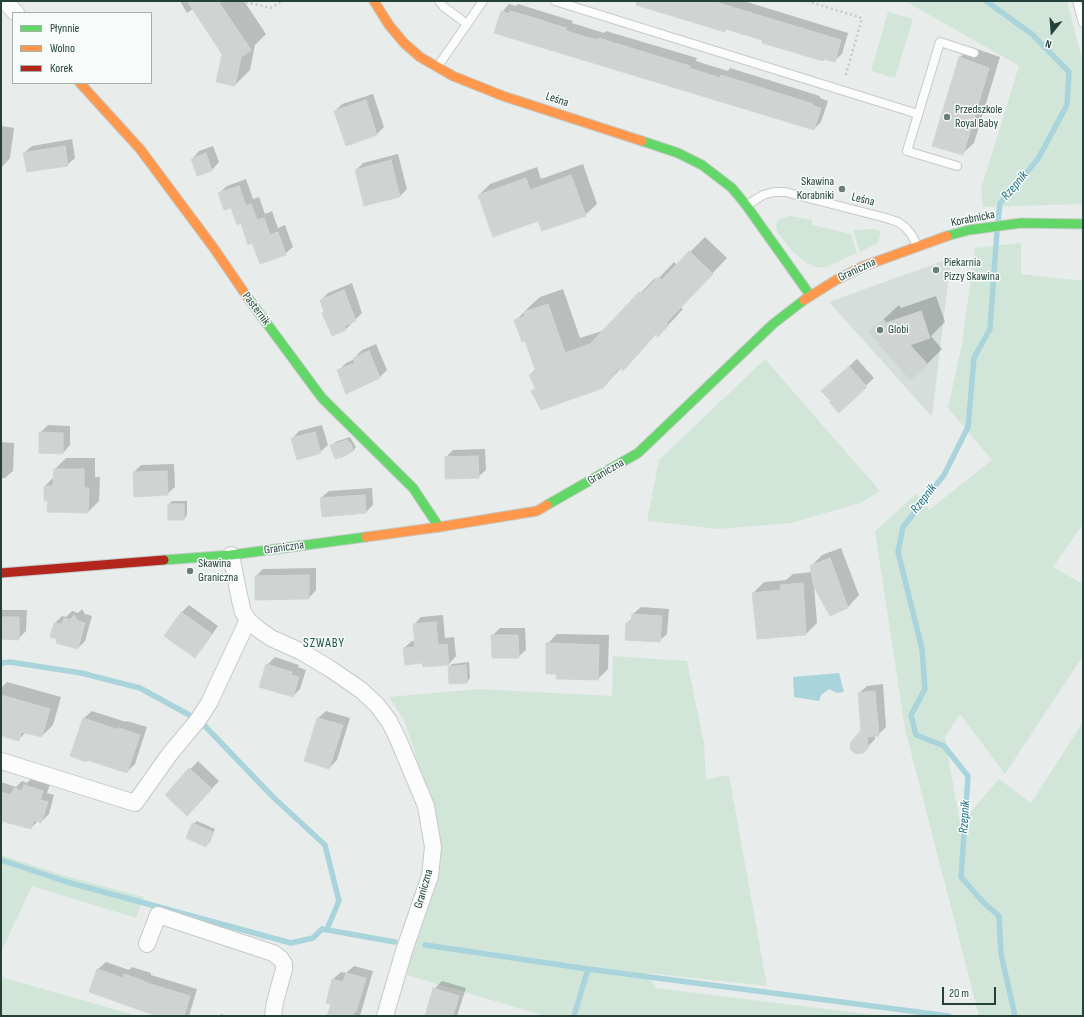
<!DOCTYPE html>
<html>
<head>
<meta charset="utf-8">
<style>
  body { margin:0 }
  #map { position:relative; width:1084px; height:1017px; overflow:hidden; background:#e8edeb; font-family:"Sofia Sans Condensed",sans-serif }
  canvas { display:block }
  .frame { position:absolute; inset:0; border:2px solid #24423a; pointer-events:none }
  .legend { position:absolute; left:12px; top:12px; width:140px; height:72px; box-sizing:border-box; background:#f7fbf9; border:1px solid #a3b1ad; margin:0; padding:5px 7px; list-style:none; font-size:12px; color:#24423a }
  .legend li { display:flex; align-items:center; gap:8px; height:20px }
  .legend b { width:20px; border:1px solid #a3b1ad }
  .north { position:absolute; left:1032px; top:12px; width:40px; height:40px; -webkit-text-stroke:3px #f7fbf9; paint-order:stroke; rotate:197deg; font-size:11px; font-weight:700; line-height:16px; text-align:center; color:#24423a }
  .north::after { content:''; display:block; margin:auto; width:14px; height:18px; background:#24423a; clip-path:polygon(50% 0,100% 100%,50% 72%,0 100%) }
  .scale { position:absolute; left:942px; top:987px; width:54px; height:18px; box-sizing:border-box; border:2px solid #24423a; border-top:0; padding-left:5px; font-size:12px; line-height:14px; white-space:nowrap; color:#24423a; -webkit-text-stroke:3px #f7fbf9; paint-order:stroke }
</style>
</head>
<body>
<div id="map">
<canvas width="1084" height="1017"></canvas>
<div class="frame"></div>
<ul class="legend">
<li><b style="height:5px;background:#63d668"></b>Płynnie</li>
<li><b style="height:5px;background:#ff974d"></b>Wolno</li>
<li><b style="height:5px;background:#b3261e"></b>Korek</li>
</ul>
<div class="north">N</div>
<div class="scale">20 m</div>
</div>
<script>
const ctx = document.querySelector('canvas').getContext('2d');
ctx.lineJoin = 'round';
function fillPath(path, color) { ctx.fillStyle = color; ctx.fill(path, 'evenodd'); }
const toPath = rows => new Path2D(rows.map(r => 'M' + r).join(''));
function strokePath(path, color, width, dash) { ctx.strokeStyle = color; ctx.lineWidth = width; ctx.lineCap = dash ? 'butt' : 'round'; ctx.setLineDash(dash || []); ctx.stroke(path); }
function write(font, color, halo, rows, align = 'center') {
  ctx.font = font + ' "Sofia Sans Condensed",sans-serif'; ctx.lineWidth = 3; ctx.setLineDash([]); ctx.textBaseline = 'middle'; ctx.strokeStyle = halo; ctx.fillStyle = color; for (const [text, x, y, turn = 0] of rows) {
    ctx.save(); ctx.translate(x, y); ctx.rotate((+turn || 0) * Math.PI / 180); ctx.textAlign = isNaN(turn) ? turn : align; if (halo) ctx.strokeText(text, 0, 0); ctx.fillText(text, 0, 0); ctx.restore();
  }
}
const built = toPath([
  [951,258,932,417,829,302]
]);
const green = toPath([
  [905,1,1067,1,1083,63,1083,204,983,207,981,189,1019,66],
  [888,12,913,19,895,78,871,71],
  [790,216,812,220,812,225,851,234,857,253,826,267,815,267,805,262,792,251,778,233,776,227,778,220,782,218],
  [874,229,881,231,878,243,860,252,853,230],
  [1021,243,1021,274,1083,281,1083,524,1053,567,1083,584,1083,656,1005,774,960,714,945,737,960,824,999,779,1031,803,1083,722,1083,1016,979,1016,905,729,875,531,916,494,929,510,992,460,948,408,962,343,975,248],
  [765,359,880,491,860,503,791,523,719,529,647,521,659,460],
  [613,656,687,661,704,743,706,779,729,775,767,986,647,973,656,988,882,1016,545,1016,407,975,411,951,435,884,440,861,432,805,404,720,389,697,478,689,612,696],
  [1,855,69,877,144,897,136,918,32,886,1,952],
  [1,977,138,1016,1,1016]
]);
const water = toPath([
  [839,673,844,692,837,693,829,689,821,695,819,701,794,697,793,677]
]);
const shadow = toPath([
  [180,1,244,1,266,34,255,45,250,70,235,85,223,54,193,9,187,13],
  [637,1,744,1,848,33,842,54,834,61,825,58,823,60,764,40,727,28,725,30],
  [509,4,516,6,518,4,573,21,572,23,604,33,606,31,697,58,696,61,728,71,730,68,820,96,820,98,828,101,821,122,814,129,502,12],
  [971,47,1000,57,974,143,962,154,959,58],
  [373,94,384,127,377,134,346,145,335,111,342,104],
  [1,126,14,128,10,158,1,168],
  [72,139,75,158,67,165,24,153,32,146],
  [213,146,219,162,212,170,192,159,199,151],
  [398,154,407,189,400,196,356,170,363,163],
  [583,164,597,204,585,215,539,219,479,195,490,184,537,167,541,179],
  [246,179,253,199,259,197,265,214,272,211,278,228,285,225,293,247,285,254,253,242,231,207,219,193,227,186],
  [705,237,727,258,680,307,683,309,673,320,658,335,656,334,623,370,621,368,603,388,536,388,530,375,536,369,526,340,516,320,531,305,540,297,563,289,580,338,605,330,655,278,657,280,674,262,677,265],
  [352,283,362,313,346,329,325,311,321,300,328,293],
  [936,296,945,322,931,336,942,349,927,364,870,332,899,305,901,308],
  [376,344,387,370,379,378,338,371,346,363,355,359,354,358,362,350],
  [857,359,874,378,839,411,832,401,830,383],
  [48,425,70,426,70,445,63,453,40,433],
  [322,425,328,445,320,452,292,439,299,431],
  [350,437,356,447,353,451,332,446,335,442],
  [1,442,14,443,13,471,5,478,1,478],
  [485,449,486,470,478,477,446,457,453,450],
  [66,458,95,458,95,477,100,477,99,501,88,512,49,500,45,486,54,477,55,469],
  [174,464,175,487,167,494,134,472,141,465],
  [372,488,373,505,366,512,321,498,329,491],
  [172,501,187,501,187,515,184,519,169,504],
  [841,548,859,595,848,607,831,615,814,586,817,623,805,635,753,593,764,582,786,580,793,574,812,572,811,566,822,555],
  [316,568,316,590,309,598,256,576,263,569],
  [189,605,218,626,202,649,195,656,181,613],
  [641,607,669,609,667,634,659,641,627,623,633,618,633,614],
  [82,609,85,614,92,616,85,641,78,648,59,639,55,623,62,616,66,617,72,611,78,613],
  [1,610,27,610,26,631,18,639,1,638],
  [443,615,445,638,454,637,456,656,449,664,423,666,423,662,404,648,412,641,415,641,414,625,421,617],
  [500,628,525,628,526,650,518,657,492,636],
  [557,634,609,635,608,669,598,679,558,673,547,644],
  [275,657,299,665,298,667,306,670,300,689,293,696,267,665],
  [469,662,470,678,467,682,449,667,452,664],
  [7,682,61,697,53,725,42,736,26,732,19,739,1,735,1,688],
  [883,684,886,727,878,735,875,735,875,739,863,752,859,693,867,686],
  [92,711,126,722,127,721,147,727,135,764,127,772,88,759,86,761,71,756,84,718],
  [326,711,350,718,337,760,329,768,305,760,318,718],
  [198,761,219,781,195,807,166,795],
  [32,778,50,784,47,793,54,795,49,814,41,822,38,821,31,828,1,819,1,782,16,787,22,781,27,783],
  [197,821,215,829,210,842,206,845,193,824],
  [106,962,129,970,132,967,151,973,151,975,197,989,189,1016,159,1016,98,969],
  [354,966,373,971,360,1016,328,1016,332,1003,327,1002,333,979,341,972,346,973],
  [442,981,466,988,457,1016,426,1016,434,989],
  [221,1014,228,1016,219,1016]
]);
const stream = toPath([
  [986,1,1032,34,1069,72,1067,105,1038,159,1000,203,998,222],
  [997,231,990,329,974,358,968,427,944,475,903,527,898,552,922,649,925,689,911,715,916,735,944,746,968,776,961,877,983,902,999,916,1001,954,1015,1016],
  [1,663,10,662,81,673,140,688,193,717],
  [202,723,273,797,325,845,339,901,327,929],
  [1,860,67,882,291,943,313,938,322,929,395,942],
  [425,945,588,969,949,1016],
  [574,1016,588,969]
]);
const building = toPath([
  [187,1,218,1,251,50,241,57,235,86,216,82,222,54,187,1],
  [637,1,712,1,841,40,835,62,824,59,823,61,762,43,762,40,726,29,725,32,636,5,637,1],
  [501,11,509,14,510,11,531,17,566,28,566,31,597,40,598,38,690,66,689,68,720,78,721,75,813,104,813,106,821,108,814,130,494,33,501,11],
  [959,57,989,68,963,155,932,146,959,57],
  [366,100,377,135,346,146,334,111,366,100],
  [65,146,68,166,27,172,23,153,65,146],
  [206,153,212,171,197,176,191,159,206,153],
  [391,160,400,197,364,206,355,170,391,160],
  [571,175,586,216,542,231,538,221,493,237,478,195,526,178,530,190,571,175],
  [239,186,246,206,251,204,257,220,264,218,270,235,278,232,286,255,260,264,252,243,248,245,241,223,237,225,231,208,224,210,218,193,239,186],
  [689,251,713,274,666,323,669,325,658,337,656,334,623,371,619,368,603,388,541,410,531,391,535,388,529,375,536,372,525,341,522,342,514,320,525,316,524,312,548,304,565,353,590,344,639,292,642,294,658,277,662,280,689,251],
  [344,290,356,321,344,326,346,330,332,336,322,313,324,312,320,300,344,290],
  [921,311,930,338,910,345,928,365,910,380,869,332,883,319,886,323,921,311],
  [369,351,380,378,346,394,337,370,355,363,353,358,369,351],
  [849,366,867,387,839,413,829,402,831,401,821,391,849,366],
  [39,432,63,433,63,454,39,453,39,432],
  [315,432,321,453,297,460,291,438,315,432],
  [347,440,351,444,353,451,341,458,340,457,335,459,330,445,347,440],
  [478,456,479,478,445,479,445,457,478,456],
  [54,469,84,469,84,488,89,488,88,513,47,512,48,501,44,501,44,486,53,486,54,469],
  [167,471,168,495,134,497,133,472,167,471],
  [365,495,366,513,322,517,320,498,365,495],
  [168,504,184,504,184,520,168,520,168,504],
  [830,558,848,608,830,616,814,587,810,566,830,558],
  [309,575,309,599,255,600,255,576,309,575],
  [803,583,806,635,757,639,752,593,781,590,780,585,803,583],
  [181,612,212,634,195,658,164,636,181,612],
  [632,614,662,616,660,642,625,640,626,623,631,623,632,614],
  [74,615,78,621,85,623,78,649,56,643,57,639,50,637,54,623,62,624,64,618,70,620,74,615],
  [1,617,19,617,19,640,1,639,1,617],
  [436,622,438,645,447,644,449,665,423,667,422,663,405,665,403,648,415,647,413,624,436,622],
  [491,635,518,635,519,658,492,658,491,635],
  [546,643,599,645,598,680,556,679,557,674,546,674,546,643],
  [266,664,292,672,291,675,299,677,293,697,259,687,266,664],
  [466,665,467,683,449,684,448,667,466,665],
  [875,691,879,736,867,737,868,748,864,753,856,754,850,749,851,742,861,730,858,693,875,691],
  [1,695,50,709,42,737,21,732,19,741,1,736,1,695],
  [83,718,119,730,119,728,140,735,127,773,87,760,87,762,70,756,83,718],
  [317,718,343,725,329,769,304,761,317,718],
  [189,768,212,789,187,816,165,795,189,768],
  [24,785,43,791,40,800,48,802,41,823,34,820,31,829,1,821,1,792,11,795,14,788,22,791,24,785],
  [192,823,213,832,206,847,186,838,192,823],
  [97,969,123,978,124,974,144,981,144,982,190,996,184,1016,157,1016,89,992,97,969],
  [346,973,366,978,356,1012,354,1011,353,1016,327,1016,331,1004,326,1003,332,979,343,982,346,973],
  [433,988,459,996,453,1016,425,1016,433,988]
]);
const path = toPath([
  [241,1,271,8,282,1],
  [807,1,862,18,845,78]
]);
const lane = toPath([
  [439,1,444,7,467,24],
  [555,1,918,114],
  [1077,1,1083,23],
  [438,66,483,1],
  [957,166,907,151,940,42,974,53],
  [747,205,763,195,774,192,785,192,886,218,898,222,905,227,911,234,917,245]
]);
const street = toPath([
  [5,1,16,13],
  [231,555,240,600,243,612,248,620,258,629,271,638,302,652,329,668,361,690,377,705,389,721,398,739,426,806,433,847,430,876,404,951,385,1016],
  [1,761,135,803,169,755,198,720,209,703,248,620],
  [147,944,158,915,273,953,281,959,284,964,284,969,275,1002,273,1016]
]);
const fast = toPath([
  [642,141,678,153,702,165,732,188,746,205,810,295],
  [947,236,969,230,1021,223,1083,224],
  [248,298,322,398,413,488,439,527],
  [547,505,638,453,773,324,804,300],
  [164,560,231,555,366,537]
]);
const slow = toPath([
  [374,1,389,25,404,43,420,57,453,76,503,96,642,141],
  [80,83,140,149,213,247,248,298],
  [804,300,836,280,864,266,947,236],
  [366,537,439,527,537,511,547,505]
]);
const jam = toPath([
  [1,573,164,560]
]);
const markers = [
  [947,117,4,"#697e78"],
  [842,189,4,"#697e78"],
  [936,270,4,"#697e78"],
  [880,330,4,"#697e78"],
  [190,571,4,"#697e78"]
];
const streetNames = [
  ["Leśna",557,100,18],
  ["Leśna",863,200,14],
  ["Korabnicka",973,219,-11],
  ["Graniczna",857,270,-25],
  ["Pasternik",256,309,53],
  ["Graniczna",606,472,-30],
  ["Graniczna",284,548,-8],
  ["Graniczna",424,889,-74]
];
const poiNames = [
  ["Przedszkole",955,110],
  ["Royal Baby",955,124],
  ["Skawina",834,182,"right"],
  ["Korabniki",834,196,"right"],
  ["Piekarnia",944,263],
  ["Pizzy Skawina",944,277],
  ["Globi",888,330],
  ["Skawina",198,564],
  ["Graniczna",198,578]
];
const waterNames = [
  ["Rzepnik",1015,186,-50],
  ["Rzepnik",924,499,-52],
  ["Rzepnik",965,817,-86]
];
const neighbourhoodNames = [
  ["SZWABY",324,644]
];
fillPath(built, '#d6dedb');
fillPath(green, '#d1e6d8');
fillPath(water, '#a9d4db');
fillPath(shadow, '#0003');
strokePath(stream, '#a9d4db', 5.5);
fillPath(building, '#cfd4d2');
strokePath(building, '#d1d6d4', 1);
strokePath(lane, '#c5cac8', 10);
strokePath(street, '#c5cac8', 18);
strokePath(fast, '#c3cbc8', 11);
strokePath(slow, '#c3cbc8', 11);
strokePath(jam, '#c3cbc8', 11);
strokePath(path, '#c3ccca', 2.5, [2, 3]);
strokePath(lane, '#fcfcfc', 8);
strokePath(street, '#fcfcfc', 16);
strokePath(fast, '#63d668', 9);
strokePath(slow, '#ff974d', 9);
strokePath(jam, '#b3261e', 9);
for (const [x, y, r, color] of markers) { const dot = new Path2D(); dot.arc(x, y, r, 0, 2 * Math.PI); ctx.fillStyle = color; ctx.fill(dot); strokePath(dot, '#f7fbf9', 1.5); }
write('12px', '#24423a', '#f7fbf9', streetNames);
write('12px', '#24423a', '#f7fbf9', poiNames, 'left');
write('italic 13px', '#1c6f80', '#f7fbf9', waterNames);
ctx.letterSpacing = '1px';
write('13px', '#1f5548', '#f7fbf9', neighbourhoodNames);
ctx.letterSpacing = '0px';
</script>
</body>
</html>
